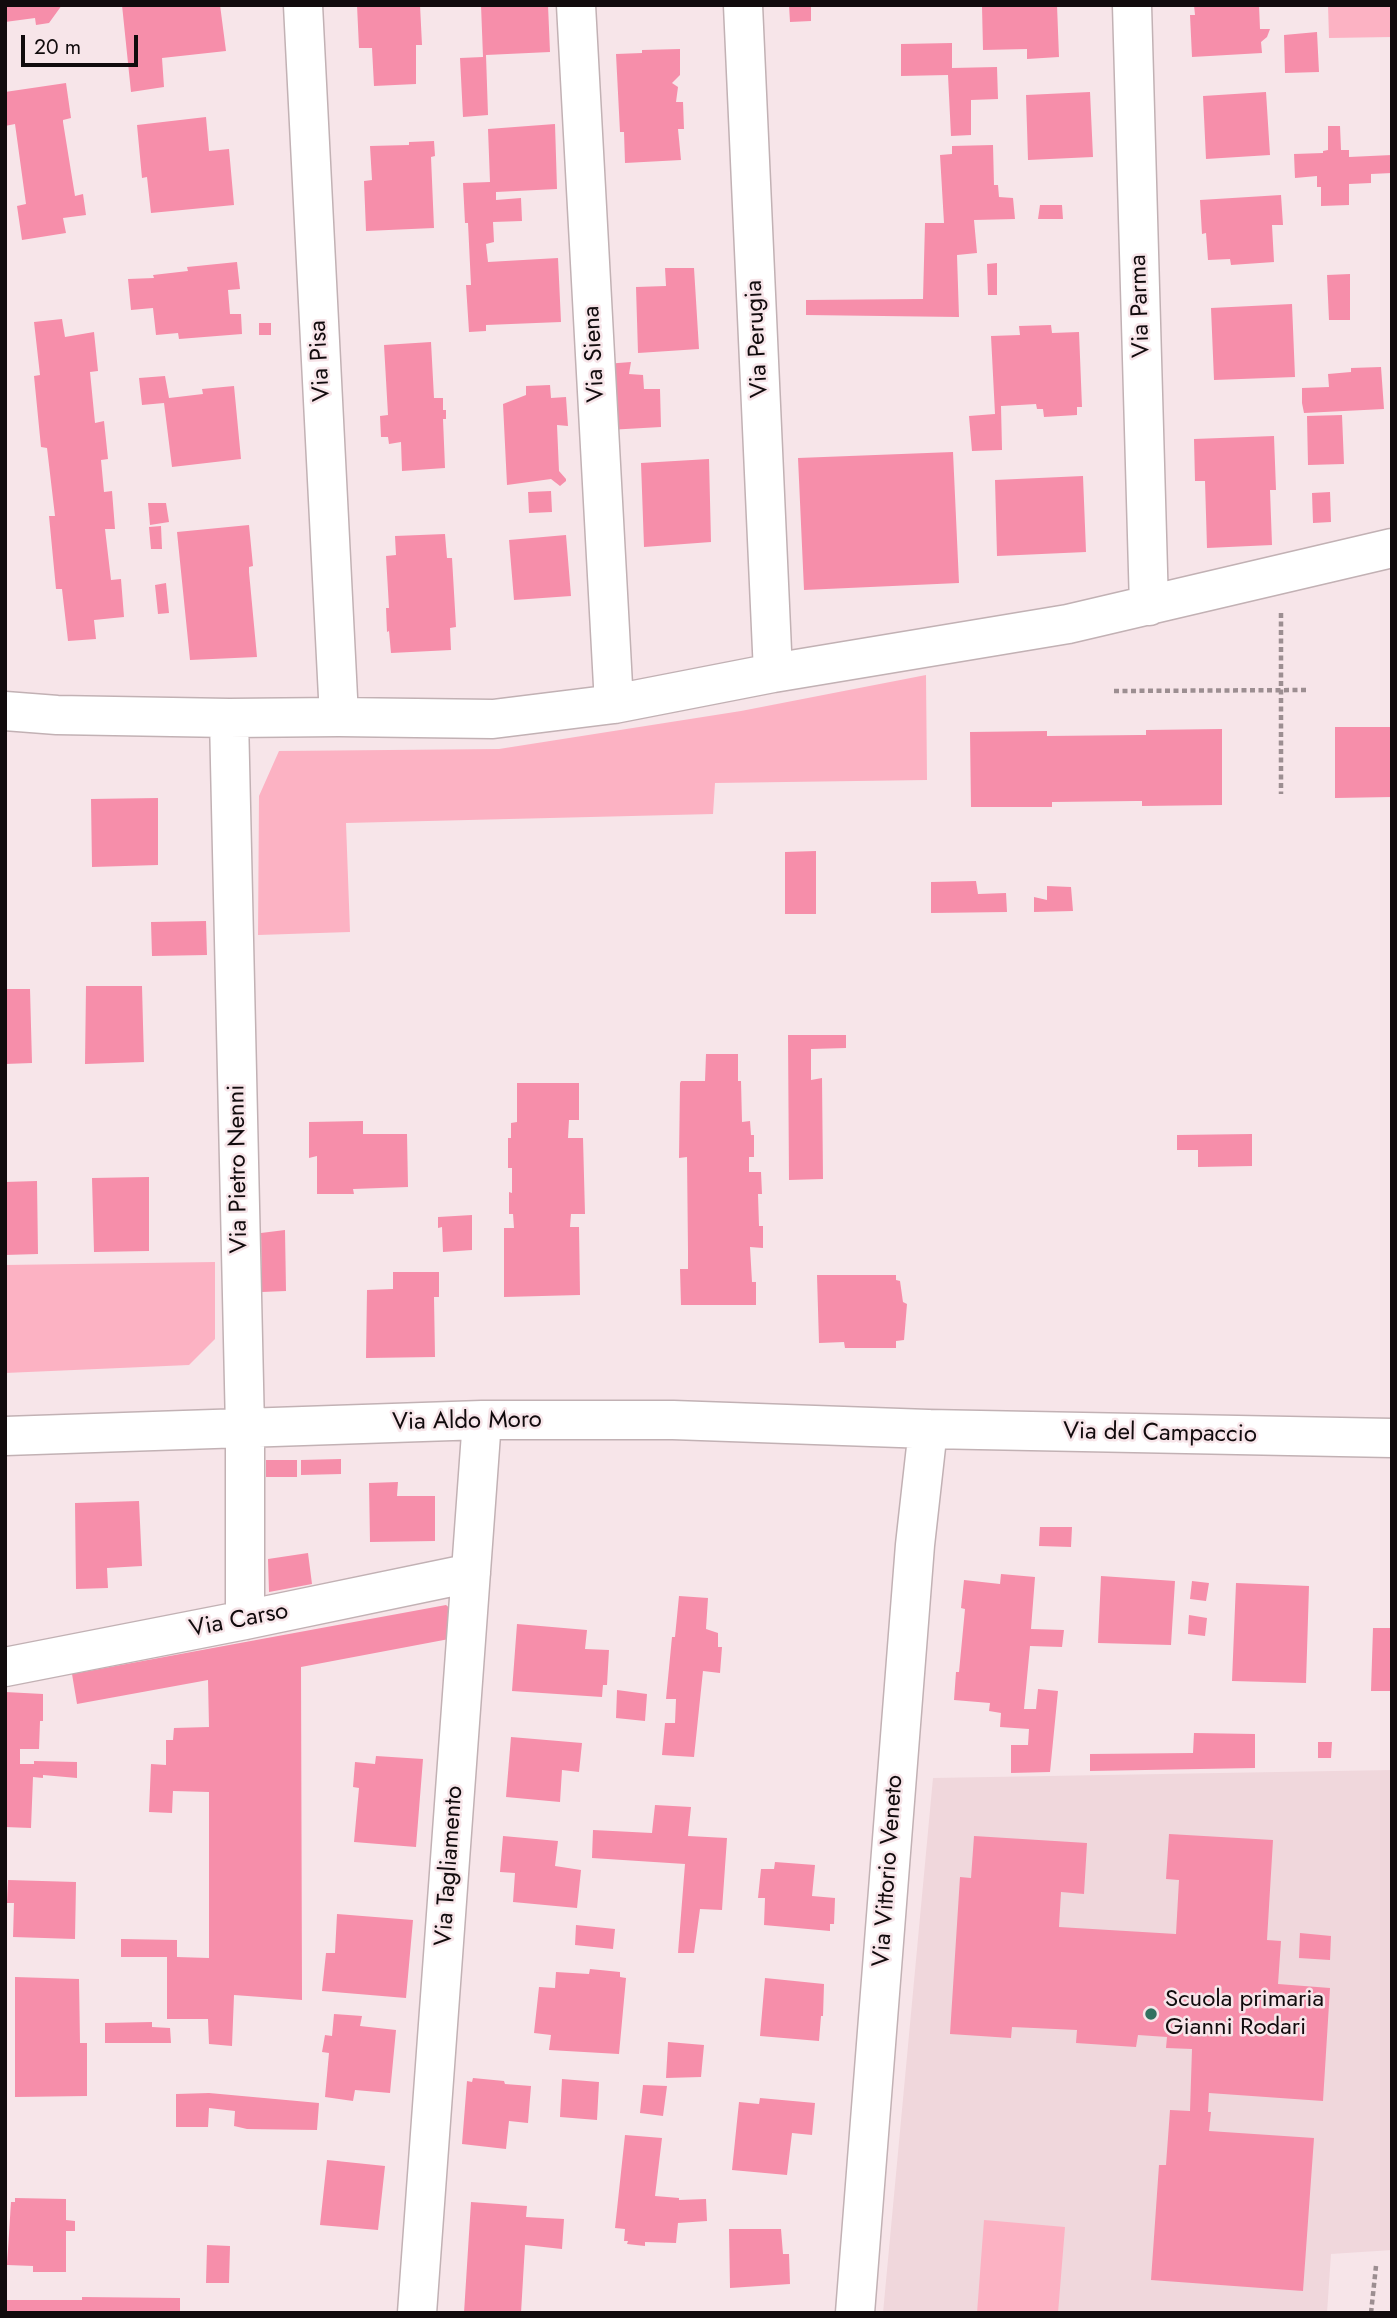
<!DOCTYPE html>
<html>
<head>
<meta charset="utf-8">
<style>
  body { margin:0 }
  #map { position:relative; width:1397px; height:2318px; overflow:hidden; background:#f7e5e9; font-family:Jost,sans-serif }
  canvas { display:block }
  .frame { position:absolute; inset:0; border:7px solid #110b0d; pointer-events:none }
  .scale { position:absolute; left:21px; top:35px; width:117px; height:32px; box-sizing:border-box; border:4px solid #110b0d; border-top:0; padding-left:9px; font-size:21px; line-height:24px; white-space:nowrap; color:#110b0d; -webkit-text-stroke:5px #f7e5e9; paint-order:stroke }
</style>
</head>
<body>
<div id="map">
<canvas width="1397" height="2318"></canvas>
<div class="frame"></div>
<div class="scale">20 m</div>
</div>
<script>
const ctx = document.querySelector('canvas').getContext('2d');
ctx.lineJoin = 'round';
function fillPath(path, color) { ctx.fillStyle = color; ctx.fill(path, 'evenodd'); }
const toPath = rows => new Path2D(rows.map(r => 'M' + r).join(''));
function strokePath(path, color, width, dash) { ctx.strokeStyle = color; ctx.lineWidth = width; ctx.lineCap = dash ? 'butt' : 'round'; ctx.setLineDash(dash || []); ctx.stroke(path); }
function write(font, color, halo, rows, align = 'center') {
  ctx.font = font + ' Jost,sans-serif'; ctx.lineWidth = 5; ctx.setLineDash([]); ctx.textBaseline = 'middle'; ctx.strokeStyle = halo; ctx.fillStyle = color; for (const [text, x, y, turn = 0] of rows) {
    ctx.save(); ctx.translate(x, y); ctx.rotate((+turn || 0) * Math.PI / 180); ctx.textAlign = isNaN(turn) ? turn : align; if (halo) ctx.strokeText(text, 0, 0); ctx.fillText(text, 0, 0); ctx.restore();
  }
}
const built = toPath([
  [1392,1770,1392,2250,1331,2254,1327,2313,883,2313,933,1778]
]);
const green = toPath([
  [1328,5,1392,5,1392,37,1329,38],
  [926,675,927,780,715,783,713,814,346,823,350,932,258,935,259,796,279,751,499,749,741,711],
  [215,1262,215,1339,189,1365,5,1373,5,1265],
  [984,2220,1065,2227,1058,2313,977,2313]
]);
const building = toPath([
  [5,5,62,5,49,23,36,25,35,18,5,22],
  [122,5,220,5,226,51,162,58,164,87,131,92],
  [357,5,420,5,422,45,416,45,416,84,374,86,372,48,359,48],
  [481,5,548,5,550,52,486,55,488,115,463,117,460,58,483,57],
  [789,5,811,5,811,21,790,22],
  [1057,5,1059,57,1027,59,1027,49,983,50,982,6],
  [1194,5,1259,5,1260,29,1270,29,1267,37,1261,42,1262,53,1192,57,1190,15,1195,15],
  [1317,32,1319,72,1285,73,1284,35],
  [952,43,952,68,997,67,998,99,971,100,971,135,951,136,948,75,901,76,901,44],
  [680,49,680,75,672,83,678,87,676,102,683,102,684,129,678,129,681,160,625,163,624,132,620,132,616,54,642,53,642,50],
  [66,83,71,118,63,120,63,122,75,196,83,194,86,215,63,218,66,233,22,240,17,206,26,204,15,124,5,126,5,92],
  [1090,92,1093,157,1028,160,1026,95],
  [1266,92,1270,155,1206,159,1203,96],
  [206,117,209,151,229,149,234,205,151,213,147,177,142,178,137,125],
  [555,124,557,189,496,192,496,200,521,198,522,221,493,222,494,242,486,244,488,262,558,258,561,322,486,325,486,331,469,332,466,285,471,285,468,223,465,223,463,183,490,182,488,129],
  [1328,126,1340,126,1341,150,1349,150,1349,157,1392,155,1392,173,1371,174,1371,183,1349,184,1349,205,1321,206,1321,187,1317,187,1317,176,1295,178,1294,154,1323,153,1323,151,1328,150],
  [434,141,435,156,431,157,434,228,366,231,364,181,372,180,370,146,409,145,409,142],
  [993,145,994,185,998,185,999,197,1013,198,1015,219,974,220,977,253,957,255,959,317,806,315,806,300,923,299,925,223,944,223,940,155,952,154,952,146],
  [1281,195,1283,225,1272,225,1274,262,1231,265,1230,259,1208,260,1206,233,1202,234,1200,200],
  [1040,205,1062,205,1063,219,1038,219],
  [237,262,240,289,228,290,230,314,241,314,242,334,179,339,178,333,156,335,153,308,131,310,128,279,154,278,153,275,188,271,187,267],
  [997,263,997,295,988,295,987,264],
  [665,268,694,268,699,349,638,353,636,287,666,286],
  [1350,274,1350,320,1329,320,1327,275],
  [1292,304,1295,377,1214,380,1211,308],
  [62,319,65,337,94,332,98,371,90,372,95,423,104,421,108,459,101,460,104,492,112,491,115,529,105,529,111,580,121,579,124,617,94,620,96,639,68,641,62,589,56,589,49,516,55,516,47,448,41,447,34,376,40,375,34,322],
  [259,323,271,323,271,335,259,335],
  [1051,325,1052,333,1079,332,1082,407,1077,407,1077,415,1044,417,1043,409,1037,409,1036,404,1001,406,1002,450,972,451,969,416,995,414,991,336,1020,335,1019,326],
  [431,342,434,398,443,398,443,410,446,410,446,419,443,419,445,468,402,471,401,442,389,444,388,437,381,437,380,416,388,415,384,345],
  [631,362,629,374,643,375,644,389,660,389,661,427,608,430,605,364],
  [1381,367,1384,409,1304,413,1302,403,1302,388,1329,387,1328,374,1351,372,1351,368],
  [165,376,169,398,203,394,202,389,234,386,241,459,172,467,164,403,142,405,139,378],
  [550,385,551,398,566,397,568,426,557,425,559,471,566,479,566,481,560,486,551,479,507,485,503,404,526,395,526,386],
  [1342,415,1344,464,1308,465,1307,416],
  [1274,436,1276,490,1270,490,1272,545,1207,548,1205,481,1195,481,1194,439],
  [953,452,959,583,804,590,798,458],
  [709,459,711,542,644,547,641,463],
  [1083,476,1086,552,997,556,995,480],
  [551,491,552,512,529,513,528,492],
  [1330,492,1331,522,1313,523,1312,493],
  [148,503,166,503,169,522,150,525],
  [249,525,253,566,249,567,249,572,257,657,190,660,177,532],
  [161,526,162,549,151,549,149,527],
  [445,534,447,558,452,558,456,627,450,628,451,650,391,653,389,631,387,632,386,608,389,608,386,556,396,555,395,536],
  [566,535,571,596,514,600,509,540],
  [166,583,169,613,158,614,155,585],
  [1335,727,1392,727,1392,797,1335,798],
  [1222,729,1222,805,1142,806,1142,801,1136,801,1052,802,1052,807,971,807,970,732,1047,731,1047,736,1139,735,1146,735,1146,730],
  [158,798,158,865,92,867,91,799],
  [816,851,816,914,785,914,785,852],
  [976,881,978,894,1006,893,1007,912,931,913,931,882],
  [1047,886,1071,887,1073,911,1034,912,1034,897,1047,900],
  [206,921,207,955,152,956,151,922],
  [86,986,142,986,144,1062,85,1064],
  [5,989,30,989,32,1063,5,1064],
  [788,1035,846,1035,846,1048,811,1049,811,1080,822,1078,823,1179,789,1180],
  [706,1054,738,1054,738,1081,741,1081,742,1122,750,1121,751,1135,754,1135,754,1157,749,1157,749,1172,761,1172,762,1194,758,1194,759,1226,763,1226,763,1248,750,1247,752,1282,756,1282,756,1305,681,1305,680,1269,688,1269,688,1251,687,1157,679,1158,680,1083,681,1081,705,1081],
  [517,1083,579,1083,579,1120,569,1120,568,1138,583,1138,585,1214,571,1214,570,1227,579,1227,580,1295,504,1297,504,1228,514,1228,513,1214,509,1214,509,1192,512,1193,512,1168,508,1168,508,1138,511,1138,511,1123,517,1122],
  [363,1121,363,1134,407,1134,408,1187,353,1189,354,1194,317,1194,317,1156,309,1158,309,1122],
  [1252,1134,1252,1166,1198,1167,1198,1150,1177,1150,1177,1135],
  [149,1177,149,1251,94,1252,92,1178],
  [37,1181,38,1254,5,1255,5,1182],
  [472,1215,472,1250,443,1252,442,1227,438,1228,438,1217],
  [285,1230,286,1291,262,1292,261,1233],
  [393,1272,439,1272,439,1297,434,1297,435,1357,366,1358,367,1290,393,1289],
  [817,1275,896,1275,896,1280,900,1281,903,1302,907,1304,904,1340,896,1341,896,1348,845,1348,844,1342,819,1343],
  [341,1459,341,1474,301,1475,301,1460],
  [266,1460,297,1460,297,1477,266,1477],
  [398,1482,397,1496,435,1496,435,1541,370,1542,369,1483],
  [139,1501,142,1566,107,1568,108,1588,76,1589,75,1503],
  [1040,1527,1072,1527,1071,1547,1039,1546],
  [308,1553,312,1584,269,1592,268,1559],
  [1001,1574,1035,1577,1031,1629,1064,1630,1062,1647,1030,1646,1024,1709,1036,1709,1038,1689,1058,1691,1050,1772,1011,1773,1011,1745,1028,1745,1029,1729,1000,1727,1001,1713,989,1711,990,1703,954,1700,956,1672,959,1672,965,1609,961,1608,964,1580,1000,1584],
  [1101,1576,1175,1581,1171,1645,1098,1643],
  [1192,1581,1209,1583,1206,1601,1190,1599],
  [1236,1583,1309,1586,1306,1683,1232,1681],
  [679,1596,708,1598,706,1629,718,1633,718,1647,722,1647,720,1673,703,1671,694,1757,662,1755,665,1723,675,1723,676,1699,666,1699,672,1637,675,1637],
  [446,1605,452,1610,449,1639,301,1667,302,2000,234,1995,232,2046,209,2044,208,2019,167,2019,167,1957,121,1957,121,1939,177,1940,177,1957,209,1958,209,1792,173,1791,172,1813,149,1812,151,1764,166,1765,166,1740,173,1740,174,1728,209,1727,208,1680,77,1704,72,1674],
  [1189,1615,1207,1618,1205,1636,1188,1634],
  [517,1624,587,1630,585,1649,609,1650,607,1685,603,1685,602,1697,512,1691],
  [1373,1628,1392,1628,1392,1691,1371,1691],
  [617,1690,647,1694,645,1721,616,1718],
  [5,1692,43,1694,43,1721,40,1721,39,1749,20,1749,20,1764,34,1764,34,1761,77,1762,77,1778,43,1775,43,1778,33,1777,31,1828,5,1827],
  [1194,1733,1255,1734,1255,1768,1090,1771,1090,1754,1193,1753],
  [511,1737,582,1743,579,1772,562,1770,560,1802,506,1797],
  [1318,1742,1332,1742,1331,1758,1318,1758],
  [376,1756,423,1759,416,1847,354,1842,359,1788,353,1787,355,1762,375,1764],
  [655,1805,691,1807,688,1836,727,1838,722,1910,700,1909,694,1953,678,1953,685,1864,592,1858,593,1830,652,1833],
  [1169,1834,1273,1840,1267,1940,1281,1941,1278,1984,1330,1988,1323,2101,1209,2093,1208,2112,1211,2112,1209,2131,1314,2138,1303,2291,1151,2280,1159,2165,1166,2165,1170,2110,1190,2111,1192,2049,1166,2048,1167,2037,1138,2035,1136,2047,1076,2043,1077,2030,1012,2027,1011,2038,950,2034,960,1877,971,1878,974,1836,1087,1843,1084,1894,1061,1892,1059,1927,1176,1934,1179,1880,1166,1879],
  [503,1836,558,1841,555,1866,581,1870,577,1908,513,1902,515,1873,500,1872],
  [775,1862,815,1865,812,1896,835,1898,834,1924,830,1924,830,1931,764,1925,765,1898,758,1898,761,1869,774,1869],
  [8,1880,76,1882,75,1939,13,1937,14,1903,7,1903],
  [337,1914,413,1920,406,1998,322,1991,326,1953,335,1953],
  [576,1925,615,1929,613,1949,575,1945],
  [1300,1933,1331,1936,1330,1960,1299,1958],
  [590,1969,620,1972,620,1977,626,1978,619,2054,549,2050,551,2035,534,2033,539,1987,555,1988,556,1972,589,1974],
  [15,1977,79,1979,80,2043,87,2043,87,2096,15,2097],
  [765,1978,824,1984,823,2016,821,2016,819,2041,760,2036],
  [334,2014,362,2016,360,2026,396,2030,390,2093,355,2090,353,2101,325,2097,329,2053,322,2052,325,2035,332,2036],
  [152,2022,152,2027,170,2028,171,2043,105,2043,105,2023],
  [668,2042,704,2045,701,2077,666,2078],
  [473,2078,504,2081,505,2084,531,2086,528,2123,509,2121,506,2149,462,2144,467,2081,472,2082],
  [562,2079,599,2082,597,2120,560,2117],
  [643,2085,667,2086,663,2116,640,2113],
  [209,2093,319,2103,317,2130,247,2129,234,2126,235,2111,209,2108,208,2127,176,2127,176,2094],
  [760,2098,815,2103,812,2135,792,2133,787,2175,732,2170,739,2102,759,2104],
  [625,2135,662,2138,655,2196,679,2198,679,2200,706,2199,707,2221,678,2223,676,2243,645,2242,645,2246,627,2244,628,2241,624,2241,625,2229,615,2228],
  [327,2160,385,2166,378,2230,320,2225],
  [15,2198,66,2199,66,2220,75,2221,75,2231,66,2231,66,2272,33,2272,33,2266,7,2265,11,2202,15,2202],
  [471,2202,527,2206,526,2217,564,2219,562,2249,525,2245,521,2313,464,2313],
  [729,2229,781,2229,783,2254,789,2254,790,2284,730,2288],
  [207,2245,230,2246,229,2283,206,2283],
  [82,2297,180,2298,180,2313,5,2313,5,2300,82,2300]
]);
const path = toPath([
  [1281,613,1281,794],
  [1114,691,1309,690],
  [1371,2313,1376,2266]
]);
const minor = toPath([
  [303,5,339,717],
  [576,5,614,704],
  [743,5,773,673],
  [1132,5,1149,606],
  [5,711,57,715,229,718,339,717,493,719,614,704,773,673,1068,624,1392,548],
  [229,718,245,1428,245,1620],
  [5,1436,482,1420,673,1420,928,1429,1392,1438],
  [5,1667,245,1620,471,1573],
  [417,2313,482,1420],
  [855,2313,915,1545,928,1429]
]);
const markers = [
  [1151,2014,7,"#327260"]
];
const streetNames = [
  ["Via Parma",1141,306,-92],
  ["Via Perugia",758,339,-93],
  ["Via Siena",595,354,-93],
  ["Via Pisa",321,361,-93],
  ["Via Pietro Nenni",239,1169,-91],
  ["Via Aldo Moro",467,1422,-1],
  ["Via del Campaccio",1160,1434,1],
  ["Via Carso",239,1621,-11],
  ["Via Tagliamento",450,1866,-86],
  ["Via Vittorio Veneto",889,1871,-86]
];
const poiNames = [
  ["Scuola primaria",1165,2000],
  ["Gianni Rodari",1165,2028]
];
fillPath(built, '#f0d7dc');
fillPath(green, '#fcb2c3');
fillPath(building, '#f68eaa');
strokePath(minor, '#c2b1b4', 41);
strokePath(path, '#9c8e91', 4.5, [5, 3.5]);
strokePath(minor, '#fff', 38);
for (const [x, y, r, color] of markers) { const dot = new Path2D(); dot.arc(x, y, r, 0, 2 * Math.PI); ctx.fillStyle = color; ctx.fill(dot); strokePath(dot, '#f7e5e9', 2.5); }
write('24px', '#110b0d', '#f7e5e9', streetNames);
write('24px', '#110b0d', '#f7e5e9', poiNames, 'left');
</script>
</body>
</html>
